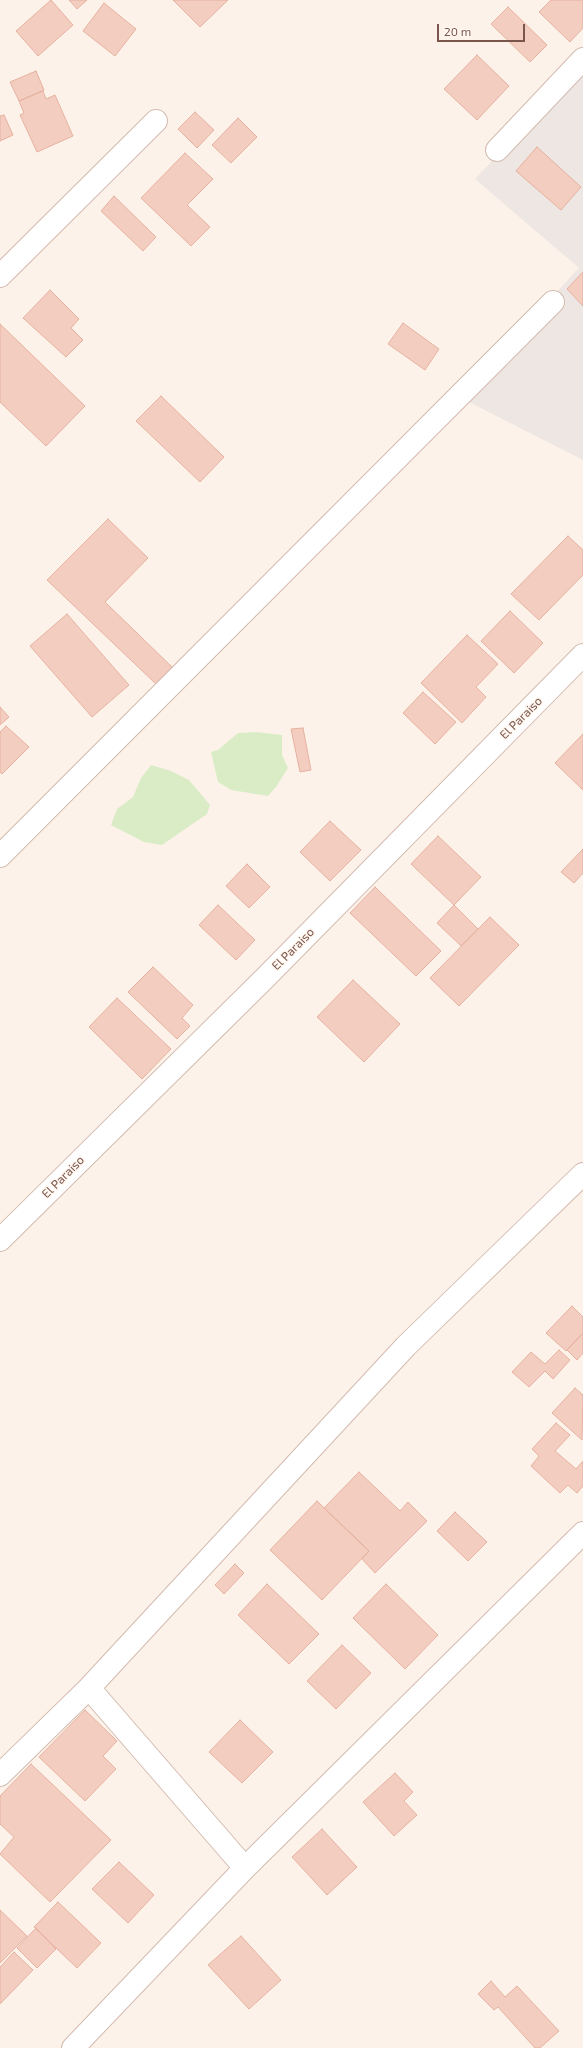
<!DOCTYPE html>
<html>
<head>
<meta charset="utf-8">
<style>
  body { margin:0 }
  #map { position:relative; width:583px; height:2048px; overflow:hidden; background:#fdf2e9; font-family:"Exo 2",sans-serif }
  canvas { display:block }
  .scale { position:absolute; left:437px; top:24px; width:88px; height:18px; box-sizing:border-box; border:2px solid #79554b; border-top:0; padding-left:5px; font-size:12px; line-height:14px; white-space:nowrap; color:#79554b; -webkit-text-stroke:3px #fff7f0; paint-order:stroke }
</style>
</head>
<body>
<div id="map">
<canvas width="583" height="2048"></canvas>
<div class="scale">20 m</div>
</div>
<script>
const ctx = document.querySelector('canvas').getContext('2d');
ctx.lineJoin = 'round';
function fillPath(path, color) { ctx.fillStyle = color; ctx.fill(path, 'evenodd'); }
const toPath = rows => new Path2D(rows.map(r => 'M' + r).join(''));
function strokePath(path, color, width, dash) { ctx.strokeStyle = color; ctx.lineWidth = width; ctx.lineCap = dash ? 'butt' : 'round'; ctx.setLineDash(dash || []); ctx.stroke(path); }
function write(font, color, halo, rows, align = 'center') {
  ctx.font = font + ' "Exo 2",sans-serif'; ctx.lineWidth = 3; ctx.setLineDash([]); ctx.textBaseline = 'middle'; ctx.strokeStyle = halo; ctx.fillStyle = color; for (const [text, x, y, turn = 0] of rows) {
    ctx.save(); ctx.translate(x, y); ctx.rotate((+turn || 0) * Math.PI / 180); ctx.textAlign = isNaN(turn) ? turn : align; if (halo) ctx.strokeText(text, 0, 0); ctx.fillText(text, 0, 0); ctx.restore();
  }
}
const industrial = toPath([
  [583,65,583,460,459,397,579,268,475,179]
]);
const green = toPath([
  [256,732,282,735,282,755,288,768,276,787,268,796,231,790,218,782,211,752,218,750,238,733],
  [151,765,171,771,189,780,210,805,207,814,162,845,144,842,111,825,117,809,133,797,141,778]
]);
const building = toPath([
  [51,0,73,25,38,56,16,31,51,0],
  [69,0,87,0,77,9,69,0],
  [173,0,228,0,200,27,173,0],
  [551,0,583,0,583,28,570,42,539,12,551,0],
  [104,3,136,29,115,56,83,31,104,3],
  [508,7,547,45,530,62,491,24,508,7],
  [477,55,509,86,477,120,444,89,477,55],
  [36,71,44,90,19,101,10,82,36,71],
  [43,91,46,99,55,95,73,136,37,152,20,115,24,113,19,101,43,91],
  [195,112,214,130,197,148,178,129,195,112],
  [4,115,13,135,0,141,0,116,4,115],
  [238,118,257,137,231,163,212,145,238,118],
  [537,147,581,187,561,210,516,171,537,147],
  [185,153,213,179,187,205,210,227,191,246,141,198,185,153],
  [114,196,156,237,143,251,101,211,114,196],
  [583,272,583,306,567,289,583,272],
  [50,290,79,319,71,328,83,340,66,357,23,318,50,290],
  [403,323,439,349,425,370,388,344,403,323],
  [0,324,85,406,46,446,0,402,0,324],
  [161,396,224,457,200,482,136,421,161,396],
  [108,519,148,558,105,602,172,667,156,684,47,580,108,519],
  [568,536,583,550,583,575,539,620,511,594,568,536],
  [510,611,543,643,514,673,481,641,510,611],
  [67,614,129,685,92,717,30,646,67,614],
  [467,635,498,664,476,687,486,697,462,723,421,683,467,635],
  [423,692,456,722,435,744,403,713,423,692],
  [0,707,9,717,0,725,0,707],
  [6,726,29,747,2,774,0,772,0,732,6,726],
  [303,728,311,770,300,772,291,729,303,728],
  [583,734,583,790,555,763,583,734],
  [330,821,361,850,330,881,300,852,330,821],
  [438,836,481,877,454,905,411,864,438,836],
  [583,849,583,873,574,883,561,872,583,849],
  [247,864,270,887,249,908,226,886,247,864],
  [375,887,441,951,416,976,350,913,375,887],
  [218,905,255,940,236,960,199,925,218,905],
  [454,905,478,929,461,946,437,923,454,905],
  [490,917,519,945,459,1006,430,978,490,917],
  [153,967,193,1005,182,1018,190,1026,177,1039,128,992,153,967],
  [353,980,400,1024,364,1062,317,1017,353,980],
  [117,998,171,1049,142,1079,89,1027,117,998],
  [572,1306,583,1317,583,1333,566,1351,546,1333,572,1306],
  [583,1333,583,1353,577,1360,567,1350,583,1333],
  [559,1350,570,1360,553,1379,545,1371,529,1387,512,1372,531,1352,545,1364,559,1350],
  [575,1388,583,1395,582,1440,552,1413,575,1388],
  [556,1423,570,1435,555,1451,576,1469,583,1461,583,1486,577,1493,568,1485,560,1493,531,1466,539,1456,532,1449,556,1423],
  [359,1472,400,1511,408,1502,427,1521,375,1573,362,1559,369,1551,324,1508,359,1472],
  [317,1501,369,1551,322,1600,270,1550,317,1501],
  [455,1512,487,1542,468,1561,437,1531,455,1512],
  [235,1564,244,1573,224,1594,215,1585,235,1564],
  [267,1584,319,1634,289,1664,238,1615,267,1584],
  [386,1584,438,1635,405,1669,353,1618,386,1584],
  [342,1645,371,1673,336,1709,307,1681,342,1645],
  [85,1710,117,1741,103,1756,116,1769,85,1801,39,1757,85,1710],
  [240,1720,273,1752,242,1783,209,1752,240,1720],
  [31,1764,111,1840,50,1902,0,1854,14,1837,0,1824,0,1796,31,1764],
  [395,1773,413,1792,404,1801,417,1815,394,1836,363,1802,395,1773],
  [322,1829,357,1867,327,1895,292,1857,322,1829],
  [119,1862,154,1895,128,1923,92,1889,119,1862],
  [58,1902,101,1943,77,1968,34,1927,58,1902],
  [0,1910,27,1936,0,1963,0,1910],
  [36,1928,56,1949,37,1968,17,1948,36,1928],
  [241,1936,281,1980,249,2009,208,1965,241,1936],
  [14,1952,33,1970,0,2004,0,1967,14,1952],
  [491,1981,505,1997,517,1986,559,2031,540,2048,535,2048,498,2007,494,2010,478,1994,491,1981]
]);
const street = toPath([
  [497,150,583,59],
  [0,276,156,121],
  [0,856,553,302],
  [0,1240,265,978,583,655],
  [89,1688,245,1868],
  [0,1775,89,1688,406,1346,583,1174],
  [73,2048,245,1868,583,1533]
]);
const streetNames = [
  ["El Paraiso",521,718,-45],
  ["El Paraiso",293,949,-45],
  ["El Paraiso",63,1177,-45]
];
fillPath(industrial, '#eee6e2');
fillPath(green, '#daecc6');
fillPath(building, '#f3cdc0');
strokePath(building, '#e6b19f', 1);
strokePath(street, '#d3bbb0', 24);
strokePath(street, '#fff', 22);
write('12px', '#79554b', '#fff7f0', streetNames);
</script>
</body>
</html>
